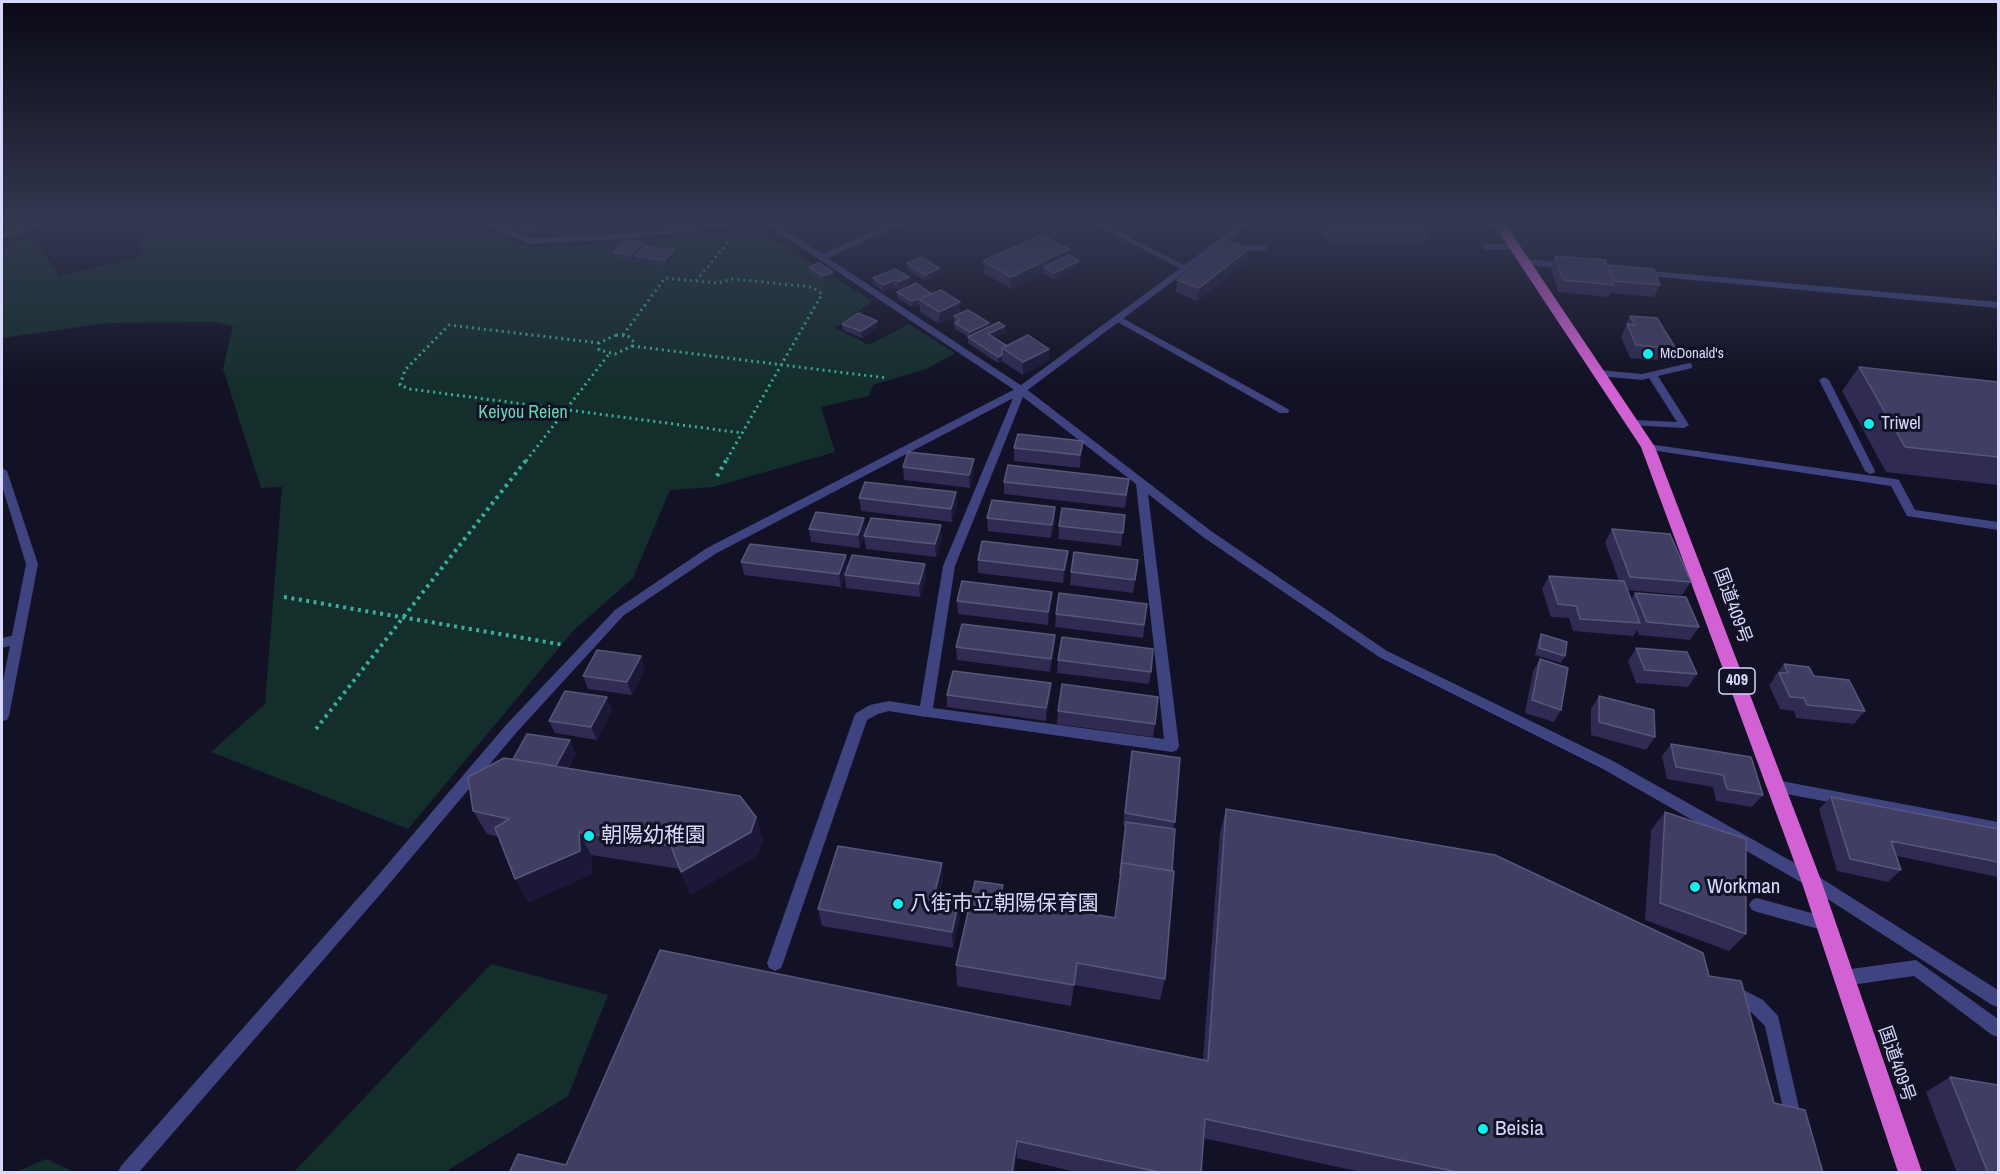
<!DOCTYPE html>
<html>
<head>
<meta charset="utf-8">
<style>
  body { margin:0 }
  #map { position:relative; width:2000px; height:1174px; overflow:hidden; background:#121125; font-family:"Archivo Narrow",sans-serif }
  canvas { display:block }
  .frame { position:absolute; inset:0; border:3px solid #d8d8fc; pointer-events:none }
</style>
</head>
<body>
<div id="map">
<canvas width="2000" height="1174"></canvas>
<div class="frame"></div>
</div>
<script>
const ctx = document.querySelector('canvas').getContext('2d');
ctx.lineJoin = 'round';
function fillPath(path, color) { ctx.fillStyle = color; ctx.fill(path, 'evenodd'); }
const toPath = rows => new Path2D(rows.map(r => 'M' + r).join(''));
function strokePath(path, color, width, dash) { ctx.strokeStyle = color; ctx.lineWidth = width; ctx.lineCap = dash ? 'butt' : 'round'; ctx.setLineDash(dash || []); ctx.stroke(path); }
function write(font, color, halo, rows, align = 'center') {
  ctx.font = font + ' "Archivo Narrow","Noto Sans JP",sans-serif'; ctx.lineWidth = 6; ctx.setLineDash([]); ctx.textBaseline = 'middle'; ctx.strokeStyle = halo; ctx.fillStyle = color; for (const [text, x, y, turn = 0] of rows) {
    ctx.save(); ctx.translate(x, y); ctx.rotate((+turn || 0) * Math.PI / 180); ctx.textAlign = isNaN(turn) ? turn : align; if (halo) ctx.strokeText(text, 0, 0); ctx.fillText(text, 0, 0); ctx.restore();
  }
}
const green = toPath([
  [143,222,470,222,510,240,534,247,569,246,757,229,872,301,835,328,869,345,909,324,955,353,926,369,873,385,869,396,821,407,835,452,713,487,670,490,633,578,574,630,408,829,211,752,265,704,282,487,261,488,223,369,233,326,214,322,108,323,2,338,2,248,12,241,34,238,59,276,140,257],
  [490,222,618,222,638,231,533,236,518,233],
  [491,964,608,995,568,1096,445,1172,294,1172],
  [46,1159,74,1172,16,1172]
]);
const pathFar1 = toPath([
  [696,281,718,283,733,279,812,287,822,294,726,461],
  [616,335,628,336,634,342,632,346,615,354,599,350,599,343,616,335],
  [623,335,665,278,696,281,730,240],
  [599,343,449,325,405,370,400,385,410,389,742,433],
  [632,346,887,378],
  [526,461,609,354]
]);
const path = toPath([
  [717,476,727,459],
  [284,597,564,645],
  [316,729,527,459]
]);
const service = toPath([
  [1516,244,1520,247,1519,249,1485,250,1481,247,1485,244,1516,244],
  [1232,245,1264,245,1268,248,1264,251,1229,250,1229,246,1232,245],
  [1689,363,1692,364,1692,368,1658,376,1689,425,1684,428,1629,425,1628,423,1633,420,1677,422,1649,378,1642,380,1600,376,1595,373,1600,370,1642,374,1689,363],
  [1824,377,1829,380,1875,471,1874,473,1870,474,1865,471,1819,380,1824,377],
  [1648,444,1895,479,1899,480,1915,510,1998,522,1998,530,1907,516,1891,486,1644,449,1643,447,1648,444],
  [16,635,20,637,22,640,20,643,2,648,2,638,16,635],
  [889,701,926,707,931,708,933,712,931,716,926,717,889,711,878,714,867,720,783,963,781,968,775,971,769,968,767,963,854,717,856,713,870,705,889,701],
  [1776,780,1998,822,1998,834,1776,792,1771,790,1769,786,1771,782,1776,780],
  [1757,898,1826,917,1831,919,1834,924,1831,929,1826,931,1757,912,1752,910,1749,905,1752,900,1757,898],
  [1916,960,1998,1019,1998,1037,1992,1035,1914,976,1844,986,1838,983,1836,978,1838,973,1844,970,1916,960],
  [1734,985,1763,1000,1778,1016,1802,1121,1799,1127,1793,1130,1787,1127,1765,1026,1751,1012,1728,999,1726,993,1728,987,1734,985]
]);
const minor = toPath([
  [37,222,48,222,2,239,2,234,37,222],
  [479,222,490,222,531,238,624,233,734,222,760,222,756,224,624,239,530,244,479,222],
  [763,222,772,222,822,254,894,222,905,222,828,258,1025,388,1211,531,1387,651,1613,761,1816,875,1998,990,1998,1007,1992,1005,1806,885,1603,769,1379,657,1203,537,1148,494,1179,746,1177,750,1172,752,921,716,919,712,943,566,1016,391,763,222],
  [1023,397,1136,484,1164,739,933,708,955,566,1023,397],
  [1090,222,1100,222,1190,268,1183,270,1090,222],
  [1526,259,1567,263,1571,266,1567,269,1523,264,1522,262,1526,259],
  [1641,270,1998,302,1998,308,1638,275,1637,273,1641,270],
  [1117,315,1288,409,1289,411,1288,413,1280,413,1114,320,1112,318,1117,315],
  [2,468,7,471,38,564,9,716,7,720,2,721,2,686,26,564,2,486,2,468]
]);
const tertiary = toPath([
  [1243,222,1252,222,1025,392,715,554,623,616,516,733,384,890,139,1172,118,1172,121,1166,374,880,506,725,615,610,707,548,1017,388,1243,222]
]);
const trunk = toPath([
  [1492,222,1504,222,1655,447,1821,880,1922,1172,1898,1172,1801,880,1641,447,1492,222]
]);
const wall = toPath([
  [520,222,543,222,545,227,533,235,518,230,516,224],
  [1319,222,1431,222,1425,242,1329,243],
  [643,242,644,246,674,250,676,256,667,266,636,262,635,258,632,261,615,258,613,252],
  [1069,249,1069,255,1078,267,1054,279,1044,273,1011,289,984,273,983,261],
  [1249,249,1247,261,1197,301,1176,292,1177,280],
  [1555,256,1608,268,1609,265,1660,285,1654,297,1611,293,1609,297,1558,292,1551,268],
  [907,263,939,268,940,274,925,281,907,269],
  [809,267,833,278,824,282,810,273],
  [909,277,909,284,898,289,895,287,884,291,873,284,873,278],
  [897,292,989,323,989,327,1005,332,994,337,1007,346,1049,361,1023,375,1002,361,998,363,968,343,968,337,955,329,954,318,939,324,920,312,920,306,918,305,912,307,897,298],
  [1630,316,1676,349,1670,361,1630,358,1621,337],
  [877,321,877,327,862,338,843,330,842,324],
  [1859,367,1998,382,1998,485,1886,472,1842,391],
  [1083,441,1082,454,1080,468,1014,461,1014,448],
  [903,467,974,472,970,488,904,480],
  [1129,479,1125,508,1004,494,1004,482],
  [956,492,957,505,952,522,861,511,859,498],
  [1125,515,1121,546,1058,539,1059,526],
  [864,518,866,531,942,538,936,557,866,549,864,536,860,548,811,542,809,529],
  [987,518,1055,520,1051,538,988,531],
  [1612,529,1691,582,1682,595,1627,590,1631,600,1635,593,1699,627,1690,640,1639,635,1637,630,1633,636,1573,631,1569,618,1551,617,1542,589,1549,576,1619,581,1605,542],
  [1068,551,1067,564,1063,583,978,573,978,560],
  [846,555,848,567,925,564,926,577,920,597,846,588,845,577,841,587,744,575,741,562],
  [1138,560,1133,593,1070,585,1071,572],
  [1052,592,1051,605,1048,625,958,614,957,601],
  [1147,604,1143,638,1055,627,1056,614],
  [1541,634,1565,656,1561,663,1535,655,1538,641],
  [1055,635,1054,648,1050,672,957,660,956,647],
  [1636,648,1697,674,1688,687,1636,683,1628,661],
  [1540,659,1561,710,1554,722,1525,713,1533,671],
  [1058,660,1151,672,1149,684,1057,673],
  [1784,664,1814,676,1865,711,1854,724,1796,718,1794,711,1780,709,1769,685,1774,679,1774,677],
  [645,669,632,695,588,689,583,676],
  [947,695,1050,696,1046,721,947,707],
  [1599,696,1655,737,1646,750,1591,735,1591,709],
  [612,710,597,740,555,733,549,721],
  [1058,711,1155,724,1153,737,1057,724],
  [1671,744,1763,795,1752,807,1716,801,1713,787,1667,779,1662,756],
  [576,753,568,768,756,817,763,840,758,855,690,895,680,869,591,855,592,874,529,902,515,879,498,837,487,834,473,811,513,759],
  [1130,764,1175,822,1173,829,1165,979,1160,1000,1074,985,1071,1006,957,986,956,965,1003,899,1115,917,1126,826,1123,826],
  [1831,797,1998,829,1998,877,1897,856,1901,870,1888,882,1837,871,1819,809],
  [1226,809,1709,976,1774,1103,1823,1173,1366,1173,1203,1138,1201,1173,1080,1173,1017,1158,566,1165,1203,1060,1220,833],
  [1665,812,1746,934,1729,951,1645,920,1651,830],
  [942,863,943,880,939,897,960,917,953,948,822,926,818,909],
  [1950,1077,1998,1173,1957,1173,1926,1092]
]);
const shadedWall = toPath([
  [501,222,508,222,502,225],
  [542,222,543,222,545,227,533,235,531,229],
  [643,242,644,248,635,256,635,258,632,261,631,255],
  [1069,249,1068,261,1044,267,1044,273,1011,289,1011,277],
  [1249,249,1247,261,1197,301,1199,288],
  [674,250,676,256,667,266,665,260],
  [1079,261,1078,267,1054,279,1054,273],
  [939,268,940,274,925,281,925,275],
  [833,272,833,278,824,282,823,276],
  [909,277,909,284,898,289,897,282],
  [894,280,895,287,884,291,883,285],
  [918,299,918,305,912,307,912,301],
  [960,302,961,314,954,316,954,318,939,324,939,312],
  [877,321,877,327,862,338,861,331],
  [989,323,989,329,970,339,970,332],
  [1005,326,1005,332,988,340,988,334],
  [1049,349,1049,361,1023,375,1023,362],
  [1002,355,1002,361,998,363,998,357],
  [1083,441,1082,454,1080,468,1080,455],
  [974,459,974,472,970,488,969,475],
  [956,492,957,505,952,522,951,509],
  [1055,507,1055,520,1051,538,1052,525],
  [864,518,866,531,860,548,858,535],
  [941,525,942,538,936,557,935,544],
  [1068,551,1067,564,1063,583,1064,570],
  [846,555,848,568,845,575,845,577,841,587,839,574],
  [925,564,926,577,920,597,919,584],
  [1052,592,1051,605,1048,625,1048,612],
  [1055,635,1054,648,1050,672,1051,659],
  [641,656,645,669,632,695,627,682],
  [1051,683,1050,696,1046,721,1046,708],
  [607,697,612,710,597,740,591,727],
  [570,740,576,753,561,782,554,769],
  [756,817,763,840,758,855,690,895,681,872],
  [579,832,591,855,592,874,529,902,515,879],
  [942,863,943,880,935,913,934,896],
  [1003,885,1003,908,1000,898],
  [959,900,960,917,953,948,952,932],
  [1017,1141,1017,1158,1014,1173,1012,1173]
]);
const building = toPath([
  [520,222,542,222,531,229,516,224,520,222],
  [1041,235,1069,249,1011,277,983,261,1041,235],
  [625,240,643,242,631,255,613,252,625,240],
  [1228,241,1249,249,1199,288,1177,280,1228,241],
  [644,246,674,250,665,260,635,256,644,246],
  [1069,255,1079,261,1054,273,1044,267,1069,255],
  [1555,256,1605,260,1614,285,1563,280,1555,256],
  [921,257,939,268,925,275,907,263,921,257],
  [819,263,833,272,823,276,809,267,819,263],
  [1609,265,1654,269,1660,285,1615,281,1609,265],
  [895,269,909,277,897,282,894,280,883,285,873,278,895,269],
  [916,283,932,294,919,299,921,301,918,299,912,301,897,292,916,283],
  [941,290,960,302,939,312,919,299,941,290],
  [968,310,989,323,970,332,955,323,960,320,954,316,968,310],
  [858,313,877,321,861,331,842,324,858,313],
  [1630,316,1657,318,1676,349,1636,345,1627,324,1635,325,1630,316],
  [999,322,1005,326,988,334,1007,346,1002,348,1002,355,998,357,968,337,999,322],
  [1028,335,1049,349,1023,362,1002,348,1028,335],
  [1859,367,1998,382,1998,457,1905,447,1859,367],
  [1018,434,1083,441,1080,455,1014,448,1018,434],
  [908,452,974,459,969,475,903,467,908,452],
  [1008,465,1129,479,1126,495,1004,482,1008,465],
  [865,482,956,492,951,509,859,498,865,482],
  [992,500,1055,507,1052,525,987,518,992,500],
  [1062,508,1125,515,1123,533,1059,526,1062,508],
  [816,512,864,518,858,535,809,529,816,512],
  [871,518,941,525,935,544,864,536,871,518],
  [1612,529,1670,534,1691,582,1630,577,1612,529],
  [982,541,1068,551,1064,570,978,560,982,541],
  [750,544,846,555,839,574,741,562,750,544],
  [1074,552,1138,560,1135,580,1071,572,1074,552],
  [852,555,925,564,919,584,845,575,852,555],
  [1549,576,1624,581,1640,623,1580,619,1576,606,1558,604,1549,576],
  [962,581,1052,592,1048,612,957,601,962,581],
  [1059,593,1147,604,1144,625,1056,614,1059,593],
  [1635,593,1686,597,1699,627,1647,622,1635,593],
  [962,624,1055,635,1051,659,956,647,962,624],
  [1541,634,1567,642,1565,656,1539,648,1541,634],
  [1062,637,1153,649,1151,672,1058,660,1062,637],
  [1636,648,1687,652,1697,674,1645,670,1636,648],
  [597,650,641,656,627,682,583,676,597,650],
  [1540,659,1568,668,1561,710,1532,700,1540,659],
  [1784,664,1809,667,1814,676,1849,680,1865,711,1807,705,1804,698,1790,697,1779,673,1788,673,1784,664],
  [953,671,1051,683,1046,708,947,695,953,671],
  [1062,684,1158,697,1155,724,1058,711,1062,684],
  [565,691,607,697,591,727,549,721,565,691],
  [1599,696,1654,710,1655,737,1599,722,1599,696],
  [527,734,570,740,556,766,513,759,527,734],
  [1671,744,1751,757,1763,795,1727,789,1723,775,1676,767,1671,744],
  [1132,751,1180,758,1175,822,1125,813,1132,751],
  [504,758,740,796,756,817,751,832,681,872,671,846,579,832,580,851,515,879,495,828,509,819,473,811,468,777,504,758],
  [1831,797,1998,829,1998,862,1891,841,1901,870,1850,859,1831,797],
  [1226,809,1495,855,1703,953,1709,976,1741,981,1774,1103,1805,1110,1823,1173,1462,1173,1205,1119,1201,1173,1163,1173,1017,1141,1012,1173,509,1173,518,1154,566,1165,660,950,1208,1061,1226,809],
  [1665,812,1746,839,1746,934,1660,903,1665,812],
  [1126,822,1175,829,1172,871,1122,863,1120,874,1126,822],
  [838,846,942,863,934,896,959,900,952,932,818,909,838,846],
  [1122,863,1174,871,1165,979,1077,963,1074,985,956,965,975,881,1003,885,1000,898,1115,918,1122,863],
  [1950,1077,1998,1085,1998,1173,1988,1173,1950,1077]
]);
const markers = [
  [1648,354,6,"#12eeed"],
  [1869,424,6,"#12eeed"],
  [589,836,6,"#12eeed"],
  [1695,887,6,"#12eeed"],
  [898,904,6,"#12eeed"],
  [1483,1129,6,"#12eeed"]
];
const farPoinames = [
  ["McDonald's",1660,354]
];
const shields = [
  [1737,681,36]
];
const shieldNames = [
  ["409",1737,681]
];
const parkNames = [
  ["Keiyou Reien",523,413]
];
const poiNames = [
  ["Triwel",1881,424]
];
const streetNames = [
  ["国道409号",1732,606,70],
  ["国道409号",1896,1064,71]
];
const nearPoinames = [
  ["朝陽幼稚園",601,836],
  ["Workman",1707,887],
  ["八街市立朝陽保育園",910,904],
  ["Beisia",1495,1129]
];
fillPath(green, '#142f2b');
strokePath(pathFar1, '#39af9c', 3, [2, 4]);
strokePath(path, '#39af9c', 4, [3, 4.5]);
fillPath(service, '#3f4480');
fillPath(minor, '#3f4480');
fillPath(tertiary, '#3f4480');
fillPath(trunk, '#d262d4');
fillPath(wall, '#2f2b52');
fillPath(shadedWall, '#1c1938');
fillPath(building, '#413e64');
strokePath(building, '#59567c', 1.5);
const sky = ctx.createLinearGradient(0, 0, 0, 386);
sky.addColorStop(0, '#0a0914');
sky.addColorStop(0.58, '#333851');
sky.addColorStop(1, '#33385100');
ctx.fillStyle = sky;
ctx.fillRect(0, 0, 2000, 386);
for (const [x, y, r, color] of markers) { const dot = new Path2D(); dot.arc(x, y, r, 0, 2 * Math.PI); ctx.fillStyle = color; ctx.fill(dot); strokePath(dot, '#121125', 2); }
write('15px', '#d8d8fc', '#121125', farPoinames, 'left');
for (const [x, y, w] of shields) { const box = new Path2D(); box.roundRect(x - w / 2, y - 13, w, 26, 4.5); ctx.fillStyle = '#121125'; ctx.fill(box); strokePath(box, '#d8d8fc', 1.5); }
write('bold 16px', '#d8d8fc', null, shieldNames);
write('18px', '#69d7b0', '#121125', parkNames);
write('18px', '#d8d8fc', '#121125', poiNames, 'left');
write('18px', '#d8d8fc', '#121125', streetNames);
write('21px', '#d8d8fc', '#121125', nearPoinames, 'left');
</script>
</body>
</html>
